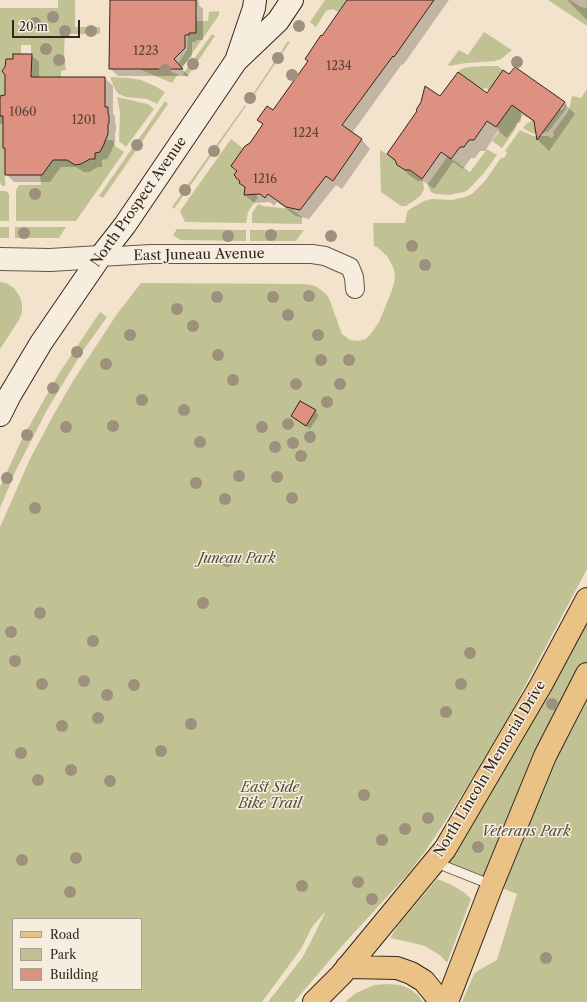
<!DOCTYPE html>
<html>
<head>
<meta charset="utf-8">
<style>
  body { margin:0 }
  #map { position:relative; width:587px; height:1002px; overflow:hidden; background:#f3e3cc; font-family:"Libre Caslon Text",serif }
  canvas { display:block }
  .legend { position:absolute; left:12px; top:918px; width:130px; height:72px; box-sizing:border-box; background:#f7edde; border:1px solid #a89e91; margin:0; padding:5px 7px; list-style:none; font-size:12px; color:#32271e }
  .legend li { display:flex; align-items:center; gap:8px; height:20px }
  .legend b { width:20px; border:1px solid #a89e91 }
  .scale { position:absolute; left:12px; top:20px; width:68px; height:18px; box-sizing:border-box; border:2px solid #32271e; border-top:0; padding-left:5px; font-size:12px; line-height:14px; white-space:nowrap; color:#32271e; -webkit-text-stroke:3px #f7edde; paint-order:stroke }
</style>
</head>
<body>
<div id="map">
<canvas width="587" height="1002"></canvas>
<ul class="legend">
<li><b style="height:5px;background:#eac286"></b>Road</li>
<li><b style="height:11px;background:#c0c294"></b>Park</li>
<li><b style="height:11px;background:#dd9181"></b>Building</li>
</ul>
<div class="scale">20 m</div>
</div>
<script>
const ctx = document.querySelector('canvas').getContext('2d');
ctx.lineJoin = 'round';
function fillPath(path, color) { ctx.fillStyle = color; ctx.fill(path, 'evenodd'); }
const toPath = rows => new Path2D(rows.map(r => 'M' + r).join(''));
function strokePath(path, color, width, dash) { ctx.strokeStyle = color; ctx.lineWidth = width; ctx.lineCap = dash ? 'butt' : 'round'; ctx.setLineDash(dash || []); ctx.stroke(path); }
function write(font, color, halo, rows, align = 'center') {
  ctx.font = font + ' "Libre Caslon Text",serif'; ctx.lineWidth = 3; ctx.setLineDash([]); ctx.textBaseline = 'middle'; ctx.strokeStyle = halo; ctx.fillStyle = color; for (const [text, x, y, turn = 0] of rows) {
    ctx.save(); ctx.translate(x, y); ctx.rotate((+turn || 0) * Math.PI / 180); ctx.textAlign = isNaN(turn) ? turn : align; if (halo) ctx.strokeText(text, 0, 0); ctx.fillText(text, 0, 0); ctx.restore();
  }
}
const green = toPath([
  [58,0,75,0,75,27,100,27,100,34,65,34,64,52,66,70,61,71,61,103,71,160,75,165,81,164,84,163,85,160,95,159,95,153,100,152,100,147,105,140,113,140,115,146,124,152,76,221,16,221,16,190,19,185,41,185,40,175,43,173,46,170,46,167,31,94,31,45,21,45,21,54,13,54,13,59,6,59,5,95,0,96,0,8,58,8],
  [325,0,347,0,338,12,333,9,326,11,316,27,310,22],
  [548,0,570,0,581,7,587,8,587,26],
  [219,11,219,15,180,71,176,67,187,50,188,35,196,21,208,21,209,12],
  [484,32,512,50,501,59,495,61,466,63,449,66,448,65,459,50,468,55],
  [212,34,215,36,187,77,183,74],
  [288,41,290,42,250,101,249,100],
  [487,66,498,66,503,70,496,80,492,93,486,88,481,89,458,72,461,69,468,67],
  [169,68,172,72,178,74,172,83,139,69],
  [111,77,129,78,141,80,155,86,165,92,157,104,147,99,126,97,119,94,116,91,111,80],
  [587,89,587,569,509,716,470,782,446,820,424,853,408,874,342,946,294,1002,268,1002,302,958,308,947,326,911,312,927,301,949,262,1002,0,1002,0,527,30,459,54,414,73,381,117,314,141,283,305,284,315,286,321,290,327,295,330,301,342,334,350,340,358,341,366,339,373,331,380,320,392,290,394,283,395,274,393,267,387,256,377,247,374,246,373,223,405,223,407,212,410,209,424,201,432,199,452,200,465,197,472,194,485,181,501,158,503,158,506,156,507,152,505,151,520,130,533,136,548,136,551,138,553,137,554,135,553,132,568,112,570,106,572,96,581,98],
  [13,919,141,919,141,989,13,989],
  [117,97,148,104,154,109,126,147,119,141,120,112],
  [165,101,168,104,103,198,99,196],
  [565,102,567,104,565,110,549,131,540,134,535,134,530,132,523,128,526,124,533,120,546,128,559,110,562,110,565,105],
  [245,105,246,106,174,209,172,207],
  [512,105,521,111,521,120,520,123,518,123,517,124,516,128,502,148,492,141,500,130,496,127],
  [4,115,3,148,5,148,5,186,2,186,0,182,0,116],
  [231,139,244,149,231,166,237,171,234,175,236,177,236,178,240,181,239,183,245,187,245,191,255,194,258,197,248,212,246,223,185,222,180,211],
  [487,149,497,155,484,173,468,190,464,192,449,195,436,194,431,192,428,186,428,184,448,156,470,172],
  [381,150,395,160,397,165,405,170,410,170,422,179,423,181,424,189,421,195,419,197,406,206,401,206,381,192,380,159,380,152],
  [0,191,6,191,9,194,9,221,0,221],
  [258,204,263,206,291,209,302,217,302,224,252,223,252,213],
  [0,227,9,227,9,238,0,238],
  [15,227,66,227,59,238,15,238],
  [177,229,246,230,246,241,184,240,180,240,173,235],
  [250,230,304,230,296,241,250,241],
  [0,282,6,283,14,288,20,297,22,304,22,312,19,320,0,349],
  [100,312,107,317,82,352,47,410,16,470,0,508,0,487,22,439,58,375],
  [587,599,587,1002,462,1002,474,974,479,970,497,960,517,894,434,862],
  [437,879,450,884,465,893,471,899,447,963,441,956,425,946,409,942,390,938,399,924],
  [387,984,400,985,410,989,418,995,423,1002,345,1002,356,993,374,985]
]);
const shadow = toPath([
  [111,0,198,0,199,2,199,5,203,9,203,40,196,40,196,42,192,42,192,56,181,68,189,76,118,76,110,68],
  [348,0,449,0,403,65,402,64,352,133,362,140,370,149,342,189,336,185,309,219,296,216,277,202,274,206,270,202,254,203,245,195,246,188,237,178,238,172,232,166,250,144,264,125,258,120,273,112,309,62],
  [569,0,587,0,587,19,586,19,568,1],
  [31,55,39,62,39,78,105,78,113,86,113,114,115,116,115,122,116,124,116,131,115,132,115,142,111,152,107,159,102,160,102,167,98,167,89,172,84,172,76,167,61,167,50,182,14,182,6,174,6,150,4,148,4,124,0,124,0,97,6,96,14,60],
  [509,75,564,103,575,114,549,151,538,140,536,123,523,115,507,138,498,131,485,151,480,151,475,158,471,158,463,169,453,162,434,189,423,181,418,181,410,176,388,154,441,98,487,94],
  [315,411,319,415,310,429,296,420,292,416]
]);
const building = toPath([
  [110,0,196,0,196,33,189,33,189,35,185,35,185,48,174,59,183,69,109,69,110,0],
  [347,0,434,0,394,57,393,56,342,125,362,139,333,181,326,176,300,210,286,207,268,194,265,198,260,194,244,195,245,187,239,183,240,181,236,178,236,177,234,175,237,171,231,166,245,146,250,143,263,124,257,120,267,106,273,110,308,61,305,59,321,35,322,36,347,0],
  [13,54,32,54,31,77,105,77,105,107,108,107,108,114,109,115,109,123,108,124,108,134,104,144,100,152,95,153,95,159,90,159,81,164,75,165,67,160,53,160,42,175,5,175,5,148,3,148,3,116,0,116,0,96,5,95,5,75,2,71,5,67,6,59,13,59,13,54],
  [515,67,565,102,537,140,534,121,512,105,496,127,487,121,474,140,469,140,464,147,460,147,451,159,441,152,422,179,410,170,405,170,397,165,395,160,387,154,417,111,416,110,421,102,425,86,440,96,458,72,487,93,503,70,509,74,515,67],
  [300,401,316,410,306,426,291,416,300,401]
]);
const service = toPath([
  [434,862,492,885]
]);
const minor = toPath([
  [100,257,151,254,312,254,325,256,350,267,354,277,355,289]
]);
const tertiary = toPath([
  [0,259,50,260,100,257]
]);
const secondary = toPath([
  [237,58,254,8,255,0],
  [0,415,10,395,41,343,100,257,125,225,236,61,278,21,292,0]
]);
const primary = toPath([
  [347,967,397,968,411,973,424,981,437,997,438,1002],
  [314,1002,341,975,445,849,541,685,587,599],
  [447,1002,492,885,545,756,587,674]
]);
const trees = [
  [53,17],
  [35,23],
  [299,26],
  [65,31],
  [91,31],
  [46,49],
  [278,58],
  [59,60],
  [517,62],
  [193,64],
  [165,70],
  [292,75],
  [250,98],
  [137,145],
  [214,151],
  [185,190],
  [35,194],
  [24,233],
  [271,235],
  [228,236],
  [331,236],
  [412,246],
  [425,265],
  [309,296],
  [217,297],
  [273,297],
  [177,309],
  [288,315],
  [193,326],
  [130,335],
  [318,335],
  [77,352],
  [218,355],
  [321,360],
  [349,360],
  [106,364],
  [233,380],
  [296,384],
  [340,384],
  [53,388],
  [142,400],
  [327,402],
  [184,410],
  [288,424],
  [113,426],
  [66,427],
  [262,427],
  [27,435],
  [310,437],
  [200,442],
  [293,443],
  [275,447],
  [301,456],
  [239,476],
  [277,477],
  [7,478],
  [196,483],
  [292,498],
  [225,499],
  [35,508],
  [227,561],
  [203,603],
  [40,613],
  [11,632],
  [93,641],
  [470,653],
  [15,661],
  [84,681],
  [42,684],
  [461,684],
  [134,685],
  [107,695],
  [552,704],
  [446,712],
  [98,718],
  [191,724],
  [62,726],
  [161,751],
  [21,753],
  [71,770],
  [38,780],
  [110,781],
  [364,795],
  [428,818],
  [405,829],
  [382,840],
  [478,847],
  [76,858],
  [22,860],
  [358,882],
  [302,886],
  [70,892],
  [372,899],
  [546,958]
];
const numberNames = [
  ["1223",146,52],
  ["1234",339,67],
  ["1060",23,113],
  ["1201",84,121],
  ["1224",306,134],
  ["1216",265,180]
];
const streetNames = [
  ["North Prospect Avenue",139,202,-55],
  ["East Juneau Avenue",199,255,-1],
  ["North Lincoln Memorial Drive",490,769,-59]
];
const parkNames = [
  ["Juneau Park",237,559],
  ["East Side",270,788],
  ["Bike Trail",270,804],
  ["Veterans Park",526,832]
];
fillPath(green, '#c0c294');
fillPath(shadow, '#0003');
fillPath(building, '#dd9181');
strokePath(building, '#32271e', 1);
strokePath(service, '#62564a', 11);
strokePath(minor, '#62564a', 20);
strokePath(tertiary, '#62564a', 24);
strokePath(secondary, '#32271e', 24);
strokePath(primary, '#32271e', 24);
strokePath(service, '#f7edde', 9);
strokePath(minor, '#f7edde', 18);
strokePath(tertiary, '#f7edde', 22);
strokePath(secondary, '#f7edde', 22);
strokePath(primary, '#eac286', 22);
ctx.fillStyle = '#9d917d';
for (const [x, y] of trees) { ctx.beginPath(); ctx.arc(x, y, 6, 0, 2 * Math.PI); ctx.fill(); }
write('12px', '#5d4237', null, numberNames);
write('14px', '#32271e', '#f7edde', streetNames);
write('italic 14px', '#564e3c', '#f7edde', parkNames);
</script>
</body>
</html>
